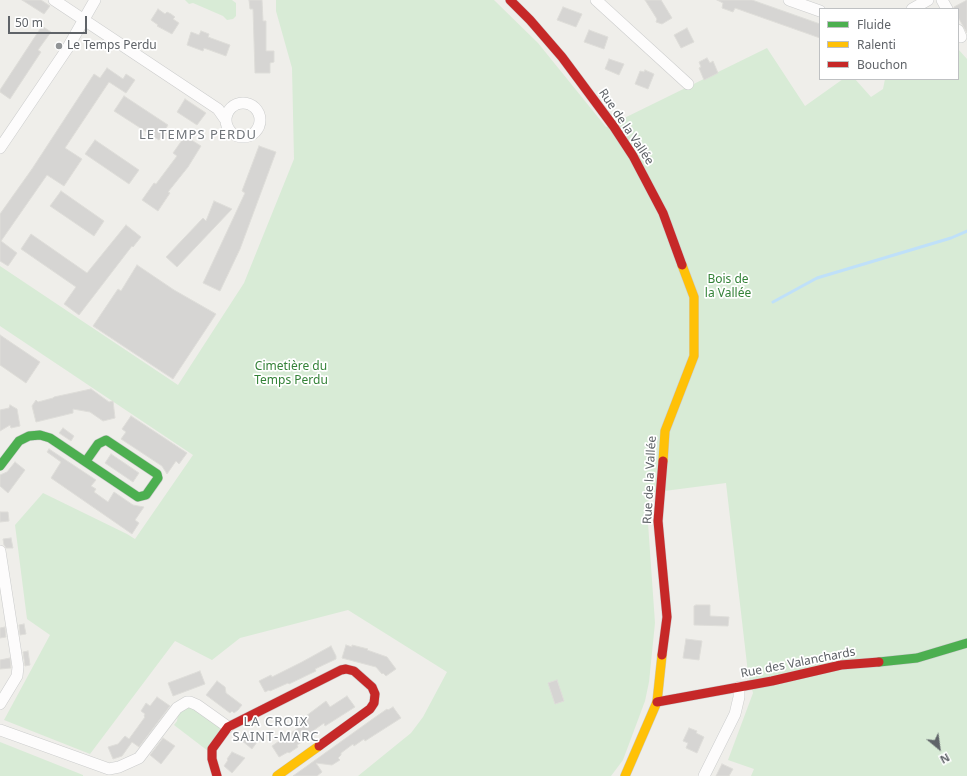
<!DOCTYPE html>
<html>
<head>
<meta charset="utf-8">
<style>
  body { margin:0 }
  #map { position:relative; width:967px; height:776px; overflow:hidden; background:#efeeea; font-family:"Noto Sans",sans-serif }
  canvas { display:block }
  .legend { position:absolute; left:819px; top:8px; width:140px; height:72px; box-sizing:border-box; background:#fff; border:1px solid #bfc1c3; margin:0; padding:5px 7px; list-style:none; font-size:12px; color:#5f6368 }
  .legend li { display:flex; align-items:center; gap:8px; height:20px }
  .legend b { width:20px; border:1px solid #bfc1c3 }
  .north { position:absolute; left:919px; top:728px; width:40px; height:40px; -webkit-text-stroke:3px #fff; paint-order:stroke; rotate:151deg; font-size:11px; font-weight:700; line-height:16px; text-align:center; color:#5f6368 }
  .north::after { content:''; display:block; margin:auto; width:14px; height:18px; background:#5f6368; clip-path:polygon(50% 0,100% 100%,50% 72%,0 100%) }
  .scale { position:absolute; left:8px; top:16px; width:79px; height:18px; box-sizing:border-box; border:2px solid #5f6368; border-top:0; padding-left:5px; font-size:12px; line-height:14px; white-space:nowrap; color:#5f6368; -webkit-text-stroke:3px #fff; paint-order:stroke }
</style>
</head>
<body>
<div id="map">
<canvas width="967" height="776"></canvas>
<ul class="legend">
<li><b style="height:5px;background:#4caf50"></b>Fluide</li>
<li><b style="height:5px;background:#ffc107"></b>Ralenti</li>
<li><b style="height:5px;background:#c62828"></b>Bouchon</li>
</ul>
<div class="north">N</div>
<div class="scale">50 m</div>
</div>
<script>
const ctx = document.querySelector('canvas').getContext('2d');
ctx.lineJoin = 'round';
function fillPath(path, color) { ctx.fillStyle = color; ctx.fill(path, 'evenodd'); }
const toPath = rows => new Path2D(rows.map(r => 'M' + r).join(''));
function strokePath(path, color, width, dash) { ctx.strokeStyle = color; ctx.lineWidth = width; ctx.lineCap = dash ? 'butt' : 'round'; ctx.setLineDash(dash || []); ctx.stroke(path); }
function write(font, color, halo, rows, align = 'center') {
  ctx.font = font + ' "Noto Sans",sans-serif'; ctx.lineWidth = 3.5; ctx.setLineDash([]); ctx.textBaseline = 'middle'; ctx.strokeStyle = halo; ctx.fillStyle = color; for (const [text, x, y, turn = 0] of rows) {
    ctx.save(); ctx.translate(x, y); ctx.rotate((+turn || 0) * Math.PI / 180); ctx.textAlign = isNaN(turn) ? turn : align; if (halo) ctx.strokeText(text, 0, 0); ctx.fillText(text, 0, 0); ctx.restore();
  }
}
const green = toPath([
  [185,0,232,0,236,3,236,16,233,19,227,20,223,16,193,3,189,4],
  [276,0,494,0,538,43,606,127,767,48,805,106,843,79,855,79,871,97,883,89,885,79,958,79,958,49,967,59,967,776,751,776,754,769,728,760,753,693,748,673,726,483,649,493,648,523,655,623,649,682,645,701,623,760,611,776,358,776,411,733,423,717,447,672,348,610,240,638,212,660,175,641,90,754,4,720,50,635,27,619,15,525,43,493,127,534,135,539,193,455,0,326,0,266,178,385,244,283,294,159,292,68,276,11],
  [193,707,218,725,220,729,208,751,174,725,177,721,178,714,183,708],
  [0,742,83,775,83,776,0,776]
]);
const stream = toPath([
  [773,302,817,278,951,238,967,231]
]);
const building = toPath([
  [22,0,41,0,50,6,44,14,22,0],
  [249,0,262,0,263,21,266,21,266,51,274,51,274,62,270,63,270,73,255,73,253,9,250,9,249,0],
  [645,0,661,0,672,18,662,24,656,22,657,19,645,0],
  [717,0,752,0,820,24,820,38,735,8,733,12,722,8,723,3,717,0],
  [967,0,967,33,958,17,958,9,954,9,954,7,967,0],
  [563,7,582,14,576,27,557,20,563,7],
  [158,9,165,14,167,12,171,14,175,17,173,19,179,23,172,34,157,26,158,25,151,20,158,9],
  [42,26,51,32,38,50,41,52,10,99,0,92,0,90,42,26],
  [687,28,694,42,681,48,674,35,687,28],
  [589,30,608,37,604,49,584,42,589,30],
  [201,31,209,34,208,37,230,45,226,56,204,48,203,51,187,45,191,32,199,35,201,31],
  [707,58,710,63,713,61,718,73,704,80,699,68,701,67,699,62,707,58],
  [609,59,624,64,619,75,605,69,609,59],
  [107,68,123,79,126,74,135,80,126,93,109,82,65,148,82,159,64,186,47,175,1,241,17,253,8,266,0,261,0,214,32,169,94,74,100,78,107,68],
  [645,70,654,74,648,89,635,84,640,71,644,72,645,70],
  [124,96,168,125,159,140,114,111,124,96],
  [185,99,206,113,197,125,177,112,185,99],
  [185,136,201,146,188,167,168,192,170,193,158,211,142,200,154,183,156,184,177,156,173,153,185,136],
  [95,140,139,170,129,184,85,154,95,140],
  [259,146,276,152,240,249,220,291,203,283,245,193,242,191,259,146],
  [61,191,104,221,94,236,50,206,61,191],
  [214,201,232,209,177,267,166,257,203,218,206,221,214,201],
  [126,225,141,237,133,247,132,246,79,315,64,304,76,287,21,249,31,234,87,273,126,225],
  [137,265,174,290,216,314,173,379,93,326,118,289,121,291,137,265],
  [0,335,40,362,26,383,0,365,0,335],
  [91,389,109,402,113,401,115,418,103,421,90,412,73,409,73,413,36,422,32,406,36,400,38,402,53,398,54,397,91,389],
  [10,405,17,409,20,426,11,428,10,425,0,431,0,410,9,408,10,405],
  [131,416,187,453,179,464,176,461,167,474,162,466,121,439,126,432,122,429,131,416],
  [63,428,74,436,71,441,59,433,63,428],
  [49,449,96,480,91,486,96,489,94,492,108,502,114,492,133,505,144,507,135,520,139,523,132,534,51,478,61,462,47,452,49,449],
  [111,454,139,473,133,482,105,463,111,454],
  [15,462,25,470,8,493,0,486,0,475,7,472,15,462],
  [0,512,8,512,9,521,0,522,0,512],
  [11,538,13,548,6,548,4,545,3,539,11,538],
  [696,605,710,605,710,616,729,617,728,626,694,625,694,606,696,605],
  [24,624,26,634,20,635,19,625,24,624],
  [5,627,6,637,0,638,0,628,5,627],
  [686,639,702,641,699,660,683,658,686,639],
  [346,645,352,647,352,645,368,649,367,650,387,657,396,669,386,676,383,673,382,674,376,667,342,658,346,645],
  [331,646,336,656,336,659,315,669,316,671,289,684,288,683,270,691,269,690,265,692,259,681,271,675,272,677,302,662,331,646],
  [28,651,30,665,25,666,23,652,28,651],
  [10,658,11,668,0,669,0,660,10,658],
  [200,671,205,684,173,696,168,683,200,671],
  [557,680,564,701,555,704,548,683,557,680],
  [217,681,225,687,226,693,242,705,238,710,234,713,232,711,230,713,206,695,217,681],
  [347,696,355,707,325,726,324,723,303,738,305,740,297,745,298,747,289,753,288,752,279,757,272,746,301,726,298,722,326,701,330,707,347,696],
  [157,697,170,706,139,747,132,742,122,756,113,759,108,747,118,744,125,736,129,739,145,717,144,716,145,714,141,711,146,703,150,706,157,697],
  [393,707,401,718,365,741,364,739,354,746,353,744,341,753,341,755,338,758,340,760,332,765,316,763,322,772,317,776,293,776,374,718,387,709,388,710,393,707],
  [689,728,697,731,696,733,704,737,697,753,686,748,688,743,683,741,689,728],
  [246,733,257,742,252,749,241,740,246,733],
  [163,738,175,746,161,764,150,755,163,738],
  [232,752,245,758,232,773,224,766,228,760,227,759,232,752],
  [722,764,733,769,729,776,716,776,722,764]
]);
const street = toPath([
  [54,0,218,109,225,119],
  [596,0,688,84],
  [789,0,820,11],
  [942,0,947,9],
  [912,9,928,0],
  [958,30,961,37],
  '226 120a17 17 0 1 1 34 0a17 17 0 1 1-34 0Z',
  [0,148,67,49,95,0],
  [0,551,18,667,17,676,0,704],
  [0,730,109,769,119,767,139,758,177,708,187,702,190,702,197,705,228,727],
  [704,776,735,714,739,697,739,687]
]);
const fast = toPath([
  [0,466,19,441,29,436,40,435,50,438,138,497,146,495,158,478,157,474,106,440,98,444,86,461],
  [879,662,917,658,967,643]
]);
const slow = toPath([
  [663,461,665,431,694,356,694,297,682,265],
  [277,776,319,746],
  [625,776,657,702,662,655]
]);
const jam = toPath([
  [510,0,530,20,562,57,614,127,633,156,663,213,682,265],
  [662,655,667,617,658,521,663,461],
  [657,702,772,681,841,665,879,662],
  [217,776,212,759,212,749,228,727,341,670,346,669,354,671,372,687,375,694,374,703,370,709,319,746]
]);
const markers = [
  [59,46,4,"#919496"]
];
const poiNames = [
  ["Le Temps Perdu",67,46]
];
const streetNames = [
  ["Rue de la Vallée",626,127,56],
  ["Rue de la Vallée",650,480,-87],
  ["Rue des Valanchards",798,663,-11]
];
const parkNames = [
  ["Bois de",728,280],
  ["la Vallée",728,294],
  ["Cimetière du",291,367],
  ["Temps Perdu",291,381]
];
const neighbourhoodNames = [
  ["LE TEMPS PERDU",198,135],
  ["LA CROIX",276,722],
  ["SAINT-MARC",276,737]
];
fillPath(green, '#d8ebd6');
strokePath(stream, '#bfe0f9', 3);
fillPath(building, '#d6d5d3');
strokePath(building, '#deddd9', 1);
strokePath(street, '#cbcccc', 12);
strokePath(fast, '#cacacb', 10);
strokePath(slow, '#cacacb', 10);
strokePath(jam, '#cacacb', 10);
strokePath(street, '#fdfcfc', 11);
strokePath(fast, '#4caf50', 9);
strokePath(slow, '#ffc107', 9);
strokePath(jam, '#c62828', 9);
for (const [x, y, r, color] of markers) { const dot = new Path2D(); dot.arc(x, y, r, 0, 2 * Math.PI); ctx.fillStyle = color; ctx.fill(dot); strokePath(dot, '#fff', 1.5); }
write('12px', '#5f6368', '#fff', poiNames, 'left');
write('12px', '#5f6368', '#fff', streetNames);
write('12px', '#348238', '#fff', parkNames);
ctx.letterSpacing = '1px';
write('13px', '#70757a', '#fff', neighbourhoodNames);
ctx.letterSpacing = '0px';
</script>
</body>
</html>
